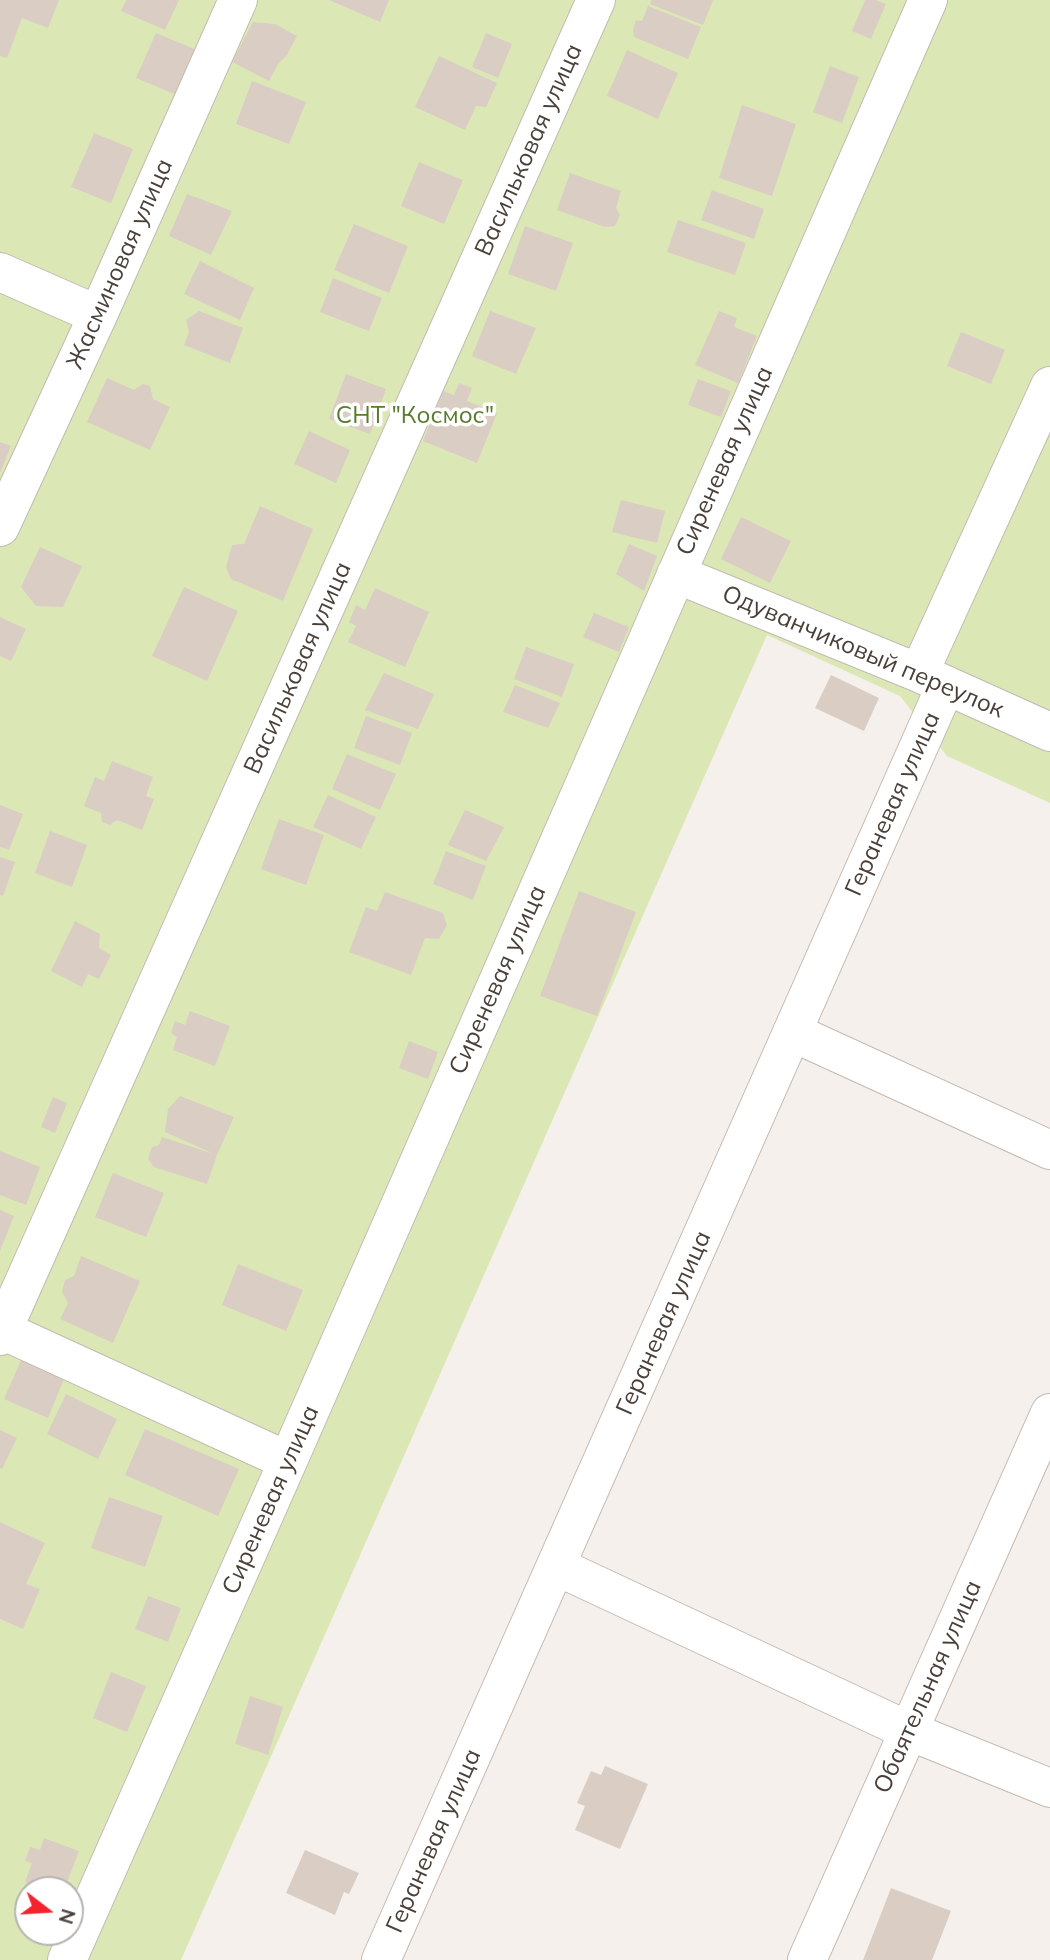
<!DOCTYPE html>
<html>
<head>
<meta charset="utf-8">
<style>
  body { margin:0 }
  #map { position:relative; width:1050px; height:1960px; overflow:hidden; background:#f5f0eb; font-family:Mulish,sans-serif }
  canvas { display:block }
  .north { position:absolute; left:14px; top:1876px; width:70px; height:70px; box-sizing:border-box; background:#fff; border:2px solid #b7b3b0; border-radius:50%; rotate:107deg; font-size:19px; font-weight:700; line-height:28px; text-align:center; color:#4a4039 }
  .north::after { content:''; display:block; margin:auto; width:24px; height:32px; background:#f4232d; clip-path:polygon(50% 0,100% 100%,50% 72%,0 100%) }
</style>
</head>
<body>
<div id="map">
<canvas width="1050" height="1960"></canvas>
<div class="north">N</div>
</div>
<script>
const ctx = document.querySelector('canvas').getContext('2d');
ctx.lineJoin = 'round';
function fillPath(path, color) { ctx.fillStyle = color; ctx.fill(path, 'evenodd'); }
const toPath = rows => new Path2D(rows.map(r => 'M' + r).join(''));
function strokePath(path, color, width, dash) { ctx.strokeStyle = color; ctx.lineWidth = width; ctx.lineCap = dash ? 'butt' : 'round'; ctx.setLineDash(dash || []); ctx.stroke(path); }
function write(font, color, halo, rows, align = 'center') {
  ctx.font = font + ' Mulish,sans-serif'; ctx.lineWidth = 7; ctx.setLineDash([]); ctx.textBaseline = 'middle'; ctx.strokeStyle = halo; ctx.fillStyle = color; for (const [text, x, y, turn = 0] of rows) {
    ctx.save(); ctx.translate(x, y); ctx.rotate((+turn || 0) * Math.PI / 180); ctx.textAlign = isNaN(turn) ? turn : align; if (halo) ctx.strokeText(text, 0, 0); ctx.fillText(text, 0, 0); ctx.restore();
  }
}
const green = toPath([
  [0,0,1050,0,1050,803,947,756,900,696,767,635,181,1960,0,1960],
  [28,1890,70,1890,70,1932,28,1932]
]);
const building = toPath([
  [0,0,59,0,48,28,22,18,7,58,0,56],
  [126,0,179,0,165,30,121,11],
  [329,0,389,0,380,22],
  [651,0,713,0,703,25,650,4],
  [865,0,876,0,886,4,871,39,852,31],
  [648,6,701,27,688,59,634,37,633,30,636,20,642,21],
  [253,22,275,24,297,36,287,55,278,64,269,81,232,62],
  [156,33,197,50,177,95,136,78],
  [486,33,512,44,498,78,472,67],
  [627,50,678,73,658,119,607,96],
  [439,56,497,83,486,107,476,106,465,130,415,107],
  [830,66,859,77,842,123,813,112],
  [252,81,306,102,289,144,236,124],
  [742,105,796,124,772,196,719,178],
  [94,133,133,149,111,203,71,187],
  [419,162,463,180,444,224,401,206],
  [570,173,621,191,616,208,620,215,615,226,605,227,557,210],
  [712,190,764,209,754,239,701,220],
  [187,194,232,211,211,255,169,236],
  [678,220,746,243,735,275,667,252],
  [354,224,408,246,389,293,334,270],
  [525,226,573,243,556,291,508,274],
  [200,261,254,288,240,320,184,294],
  [333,278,382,298,369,331,320,312],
  [199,311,243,328,230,363,184,345,189,332,186,320],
  [490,311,536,328,516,374,472,356],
  [719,311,737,318,734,327,757,336,738,383,695,365],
  [961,332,1005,350,991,384,947,366],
  [346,374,386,389,370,434,329,419],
  [107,378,134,390,143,384,150,386,153,399,170,407,150,450,87,422],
  [698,379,731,391,721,417,688,405],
  [459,383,472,388,467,401,497,413,477,463,423,441,443,391,454,395],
  [309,431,350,450,336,483,294,464],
  [0,442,11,446,0,473],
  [621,500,665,511,657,543,612,532],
  [260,506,313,529,283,601,231,579,226,567,232,545,244,544],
  [741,517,791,541,770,583,721,559],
  [629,544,657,556,644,591,616,574],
  [40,547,82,566,63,607,36,606,21,587],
  [184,587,238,611,207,681,152,656],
  [375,588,429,612,405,667,348,642,356,626,349,622,356,605,365,610],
  [594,613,629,627,619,652,583,637],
  [0,617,26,629,11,661,0,656],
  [526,647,574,664,562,697,514,679],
  [384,673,434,694,418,729,365,710],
  [831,675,879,698,864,731,815,708],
  [515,685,560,703,548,728,503,712],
  [366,716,412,733,400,765,354,748],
  [347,754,396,774,380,810,332,789],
  [112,761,153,777,146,796,154,799,142,830,117,820,110,825,102,822,101,813,84,806,95,777,104,781],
  [328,795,376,817,361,849,313,827],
  [0,805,23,814,9,850,0,847],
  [465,810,504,827,486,861,448,845],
  [279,819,324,835,306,885,261,869],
  [50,831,87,845,72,887,35,873],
  [446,851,486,866,473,900,433,884],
  [0,857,15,862,3,896,0,895],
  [579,891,636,912,597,1016,540,996],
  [385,892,443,913,447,925,439,939,425,938,411,975,349,952,366,907,377,911],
  [75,921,100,934,99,948,111,955,99,979,88,974,82,987,51,971],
  [190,1011,230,1026,215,1066,173,1050,177,1037,171,1033,175,1021,185,1025],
  [409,1041,438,1052,428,1079,399,1068],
  [180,1096,234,1117,217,1155,207,1184,154,1167,148,1159,152,1147,159,1145,162,1137,214,1154,165,1132,168,1109],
  [53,1097,67,1103,55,1133,41,1127],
  [0,1151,40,1167,26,1205,0,1195],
  [113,1173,164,1193,146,1237,95,1217],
  [0,1210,14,1216,0,1251],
  [81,1256,140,1281,113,1343,60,1319,68,1303,62,1292,65,1280,74,1276],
  [238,1264,303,1290,286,1331,222,1305],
  [25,1351,68,1369,48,1418,4,1399],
  [66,1394,117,1419,98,1459,47,1434],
  [145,1429,239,1469,218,1516,125,1475],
  [0,1430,17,1438,2,1469,0,1468],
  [109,1497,163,1516,145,1567,91,1548],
  [0,1522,45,1543,26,1584,40,1589,23,1629,0,1619],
  [148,1596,181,1608,168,1642,135,1629],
  [111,1672,146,1686,127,1732,93,1718],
  [250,1696,283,1707,268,1755,235,1744],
  [605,1766,648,1784,620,1849,575,1830,585,1806,577,1803,591,1771,601,1775],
  [44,1838,79,1851,64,1890,46,1890,25,1882,32,1863,25,1861,30,1847,40,1850],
  [305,1850,359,1873,349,1894,344,1892,335,1915,286,1893],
  [891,1888,951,1911,932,1960,863,1960]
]);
const minor = toPath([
  [0,272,98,315],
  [0,527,98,315,238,0],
  [676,574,919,673,1050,732],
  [919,673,1050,386],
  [792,1032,1050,1150],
  [0,1329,288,1461],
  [0,1336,596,0],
  [556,1566,909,1731,1050,1788],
  [67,1960,288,1461,928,0],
  [381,1960,946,685],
  [807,1960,1050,1413]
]);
const streetNames = [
  ["Васильковая улица",529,150,-66],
  ["Жасминовая улица",120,264,-66],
  ["Сиреневая улица",725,461,-66],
  ["Одуванчиковый переулок",863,652,23],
  ["Васильковая улица",298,668,-66],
  ["Гераневая улица",893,804,-66],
  ["Сиреневая улица",498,980,-66],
  ["Гераневая улица",664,1323,-66],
  ["Сиреневая улица",271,1500,-66],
  ["Обаятельная улица",928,1687,-66],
  ["Гераневая улица",434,1841,-66]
];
const parkNames = [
  ["СНТ \"Космос\"",415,416]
];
fillPath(green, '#dbe8b6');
fillPath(building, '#dacdc4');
strokePath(minor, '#c4b9b1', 40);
strokePath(minor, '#fff', 38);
write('24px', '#4a4039', '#fff', streetNames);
write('24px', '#597b2d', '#fff', parkNames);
</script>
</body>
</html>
